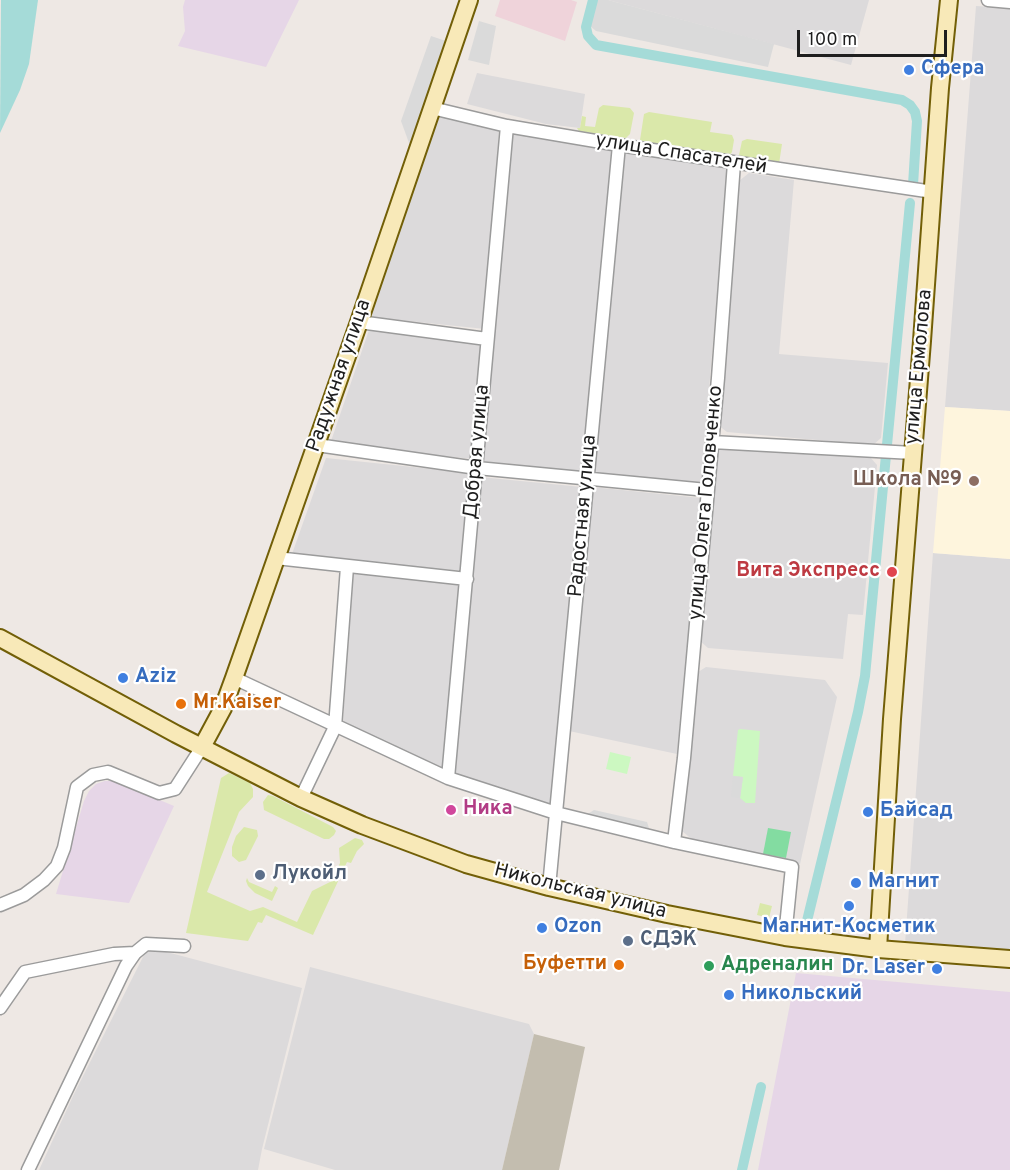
<!DOCTYPE html>
<html>
<head>
<meta charset="utf-8">
<style>
  body { margin:0 }
  #map { position:relative; width:1010px; height:1170px; overflow:hidden; background:#eee8e4; font-family:Overpass,sans-serif }
  canvas { display:block }
  .scale { position:absolute; left:797px; top:30px; width:150px; height:27px; box-sizing:border-box; border:3px solid #1e1e1e; border-top:0; padding-left:8px; font-size:18px; line-height:21px; white-space:nowrap; color:#1e1e1e; -webkit-text-stroke:4px #fff; paint-order:stroke }
</style>
</head>
<body>
<div id="map">
<canvas width="1010" height="1170"></canvas>
<div class="scale">100 m</div>
</div>
<script>
const ctx = document.querySelector('canvas').getContext('2d');
ctx.lineJoin = 'round';
function fillPath(path, color) { ctx.fillStyle = color; ctx.fill(path, 'evenodd'); }
const toPath = rows => new Path2D(rows.map(r => 'M' + r).join(''));
function strokePath(path, color, width, dash) { ctx.strokeStyle = color; ctx.lineWidth = width; ctx.lineCap = dash ? 'butt' : 'round'; ctx.setLineDash(dash || []); ctx.stroke(path); }
function write(font, color, halo, rows, align = 'center') {
  ctx.font = font + ' Overpass,sans-serif'; ctx.lineWidth = 4.5; ctx.setLineDash([]); ctx.textBaseline = 'middle'; ctx.strokeStyle = halo; ctx.fillStyle = color; for (const [text, x, y, turn = 0] of rows) {
    ctx.save(); ctx.translate(x, y); ctx.rotate((+turn || 0) * Math.PI / 180); ctx.textAlign = isNaN(turn) ? turn : align; if (halo) ctx.strokeText(text, 0, 0); ctx.fillText(text, 0, 0); ctx.restore();
  }
}
const residential = toPath([
  [608,0,869,0,851,65],
  [976,6,1010,8,1010,411,945,407],
  [477,73,585,94,580,128,546,124,467,104],
  [439,116,499,130,485,329,370,317],
  [511,133,615,151,583,472,482,461],
  [624,153,728,167,701,483,594,472],
  [749,173,794,180,779,354,888,363,881,438,873,445,727,432,718,425,739,181],
  [369,330,482,345,472,459,330,444],
  [726,447,870,457,877,465,863,615,848,614,843,659,708,648,699,640,716,451],
  [326,458,471,473,461,571,292,554],
  [480,477,582,487,551,811,455,779],
  [592,487,701,498,677,754,569,731],
  [933,553,1010,559,1010,952,905,944],
  [353,573,461,584,443,773,343,721],
  [706,667,825,680,837,697,800,864,694,841,682,831,695,674],
  [148,947,302,988,262,1149,258,1170,39,1170,74,1094],
  [310,967,529,1024,534,1034,502,1170,335,1170,264,1149]
]);
const commercial = toPath([
  [500,0,571,0,577,2,565,41,495,16]
]);
const industrial = toPath([
  [185,0,299,0,266,67,178,46,185,31,183,7],
  [105,781,114,781,174,806,129,903,56,894,84,801,89,791,96,784],
  [796,973,1010,992,1010,1170,758,1170]
]);
const education = toPath([
  [945,407,1010,411,1010,559,933,553]
]);
const construction = toPath([
  [534,1034,585,1047,559,1170,502,1170]
]);
const grass = toPath([
  [603,105,630,108,634,113,630,134,626,138,579,131,577,128,580,128,582,116,586,117,585,126,595,127,599,108],
  [649,112,712,122,710,132,732,135,734,140,732,152,729,156,644,143,640,140,644,114],
  [747,139,782,144,779,164,743,160,739,155,742,141],
  [229,773,250,783,253,789,253,797,239,812,207,892,250,911,263,907,297,922,312,891,332,881,340,863,339,848,355,838,362,840,364,844,357,851,351,863,347,862,313,935,266,915,262,923,258,922,248,941,186,933,221,778],
  [268,795,273,796,333,827,336,831,334,835,329,839,324,839,264,810,263,802],
  [244,827,257,830,258,836,246,860,239,862,232,856,232,847,236,836],
  [247,878,249,882,272,892,275,886,278,888,272,901,255,893,248,886,246,881],
  [760,903,772,906,769,918,757,915]
]);
const park = toPath([
  [740,729,760,731,755,803,746,803,740,798,743,777,733,776,738,730],
  [610,752,631,757,627,774,606,769]
]);
const pitch = toPath([
  [768,828,791,832,786,858,763,854]
]);
const parking = toPath([
  [597,0,608,0,774,44,768,67,596,31,590,26],
  [479,21,496,26,489,65,468,60],
  [431,36,449,42,415,144,409,143,401,121],
  [733,776,743,777,740,798,731,797],
  [594,810,647,822,652,837,580,819]
]);
const water = toPath([
  [1,0,38,0,29,64,20,90,0,133]
]);
const canal = toPath([
  [593,0,586,27,588,36,596,45,902,100,910,105,915,112,917,121,913,185],
  [805,929,858,712,865,676,910,203],
  [742,1170,761,1087]
]);
const street = toPath([
  [988,0,1010,2],
  [432,108,507,126,619,145,933,192],
  [359,322,487,339],
  [712,442,913,453],
  [317,445,477,468,707,490],
  [276,558,467,579],
  [234,678,448,778,556,813,674,842,792,867,785,937],
  [448,778,507,126],
  [301,798,335,727,347,567],
  [674,842,684,758,718,378,734,163],
  [549,887,619,145],
  [0,905,24,895,44,880,57,866,64,848,77,787,93,775,108,772,159,793,175,789,202,747],
  [0,1008,25,972,114,954,135,953],
  [28,1170,126,966,135,953,146,944,184,946]
]);
const secondary = toPath([
  [0,638,176,734,301,798,362,825,466,864,549,887,667,914,785,937,878,949,1010,959],
  [202,747,223,708,234,678,359,322,469,0],
  [878,949,892,719,922,341,940,88,949,0]
]);
const markers = [
  [909,70,6,"#3f7fe0"],
  [974,481,6,"#8d6e63"],
  [892,572,6,"#e0444e"],
  [123,678,6,"#3f7fe0"],
  [181,704,6,"#e8710a"],
  [451,810,6,"#d1479c"],
  [868,812,6,"#3f7fe0"],
  [260,875,6,"#5c6f8a"],
  [856,883,6,"#3f7fe0"],
  [849,906,6,"#3f7fe0"],
  [542,928,6,"#3f7fe0"],
  [628,941,6,"#5c6f8a"],
  [619,965,6,"#e8710a"],
  [709,966,6,"#2e9e5b"],
  [937,969,6,"#3f7fe0"],
  [729,995,6,"#3f7fe0"]
];
const shopNames = [
  ["Сфера",921,70],
  ["Aziz",135,678],
  ["Байсад",880,812],
  ["Магнит",868,883],
  ["Ozon",554,928],
  ["Магнит-Косметик",849,928,"center"],
  ["Dr. Laser",925,969,"right"],
  ["Никольский",741,995]
];
const streetNames = [
  ["улица Спасателей",681,155,9],
  ["улица Ермолова",920,367,-85],
  ["Радужная улица",340,376,-71],
  ["Добрая улица",478,452,-85],
  ["улица Олега Головченко",707,503,-85],
  ["Радостная улица",584,516,-85],
  ["Никольская улица",580,892,14]
];
const educationNames = [
  ["Школа №9",962,481]
];
const healthNames = [
  ["Вита Экспресс",880,572]
];
const foodNames = [
  ["Mr.Kaiser",193,704],
  ["Буфетти",607,965,"right"]
];
const hotelNames = [
  ["Ника",463,810]
];
const serviceNames = [
  ["Лукойл",272,875],
  ["СДЭК",640,941]
];
const leisureNames = [
  ["Адреналин",721,966]
];
fillPath(residential, '#dcdadb');
fillPath(commercial, '#efd3da');
fillPath(industrial, '#e6d6e7');
fillPath(education, '#fef5dd');
fillPath(construction, '#c3bdaf');
fillPath(grass, '#dae8aa');
fillPath(park, '#ccf8c1');
fillPath(pitch, '#83dca1');
fillPath(parking, '#dadada');
fillPath(water, '#a5dbd8');
strokePath(canal, '#a5dbd8', 10);
strokePath(street, '#9b9b9b', 15);
strokePath(secondary, '#725f07', 20);
strokePath(street, '#fff', 12);
strokePath(secondary, '#f8e9b8', 16);
for (const [x, y, r, color] of markers) { const dot = new Path2D(); dot.arc(x, y, r, 0, 2 * Math.PI); ctx.fillStyle = color; ctx.fill(dot); strokePath(dot, '#fff', 2); }
write('bold 20px', '#366cbe', '#fff', shopNames, 'left');
write('20px', '#1e1e1e', '#fff', streetNames);
write('bold 20px', '#785e54', '#fff', educationNames, 'right');
write('bold 20px', '#be3a42', '#fff', healthNames, 'right');
write('bold 20px', '#c56008', '#fff', foodNames, 'left');
write('bold 20px', '#b23c85', '#fff', hotelNames, 'left');
write('bold 20px', '#4e5e75', '#fff', serviceNames, 'left');
write('bold 20px', '#27864d', '#fff', leisureNames, 'left');
</script>
</body>
</html>
